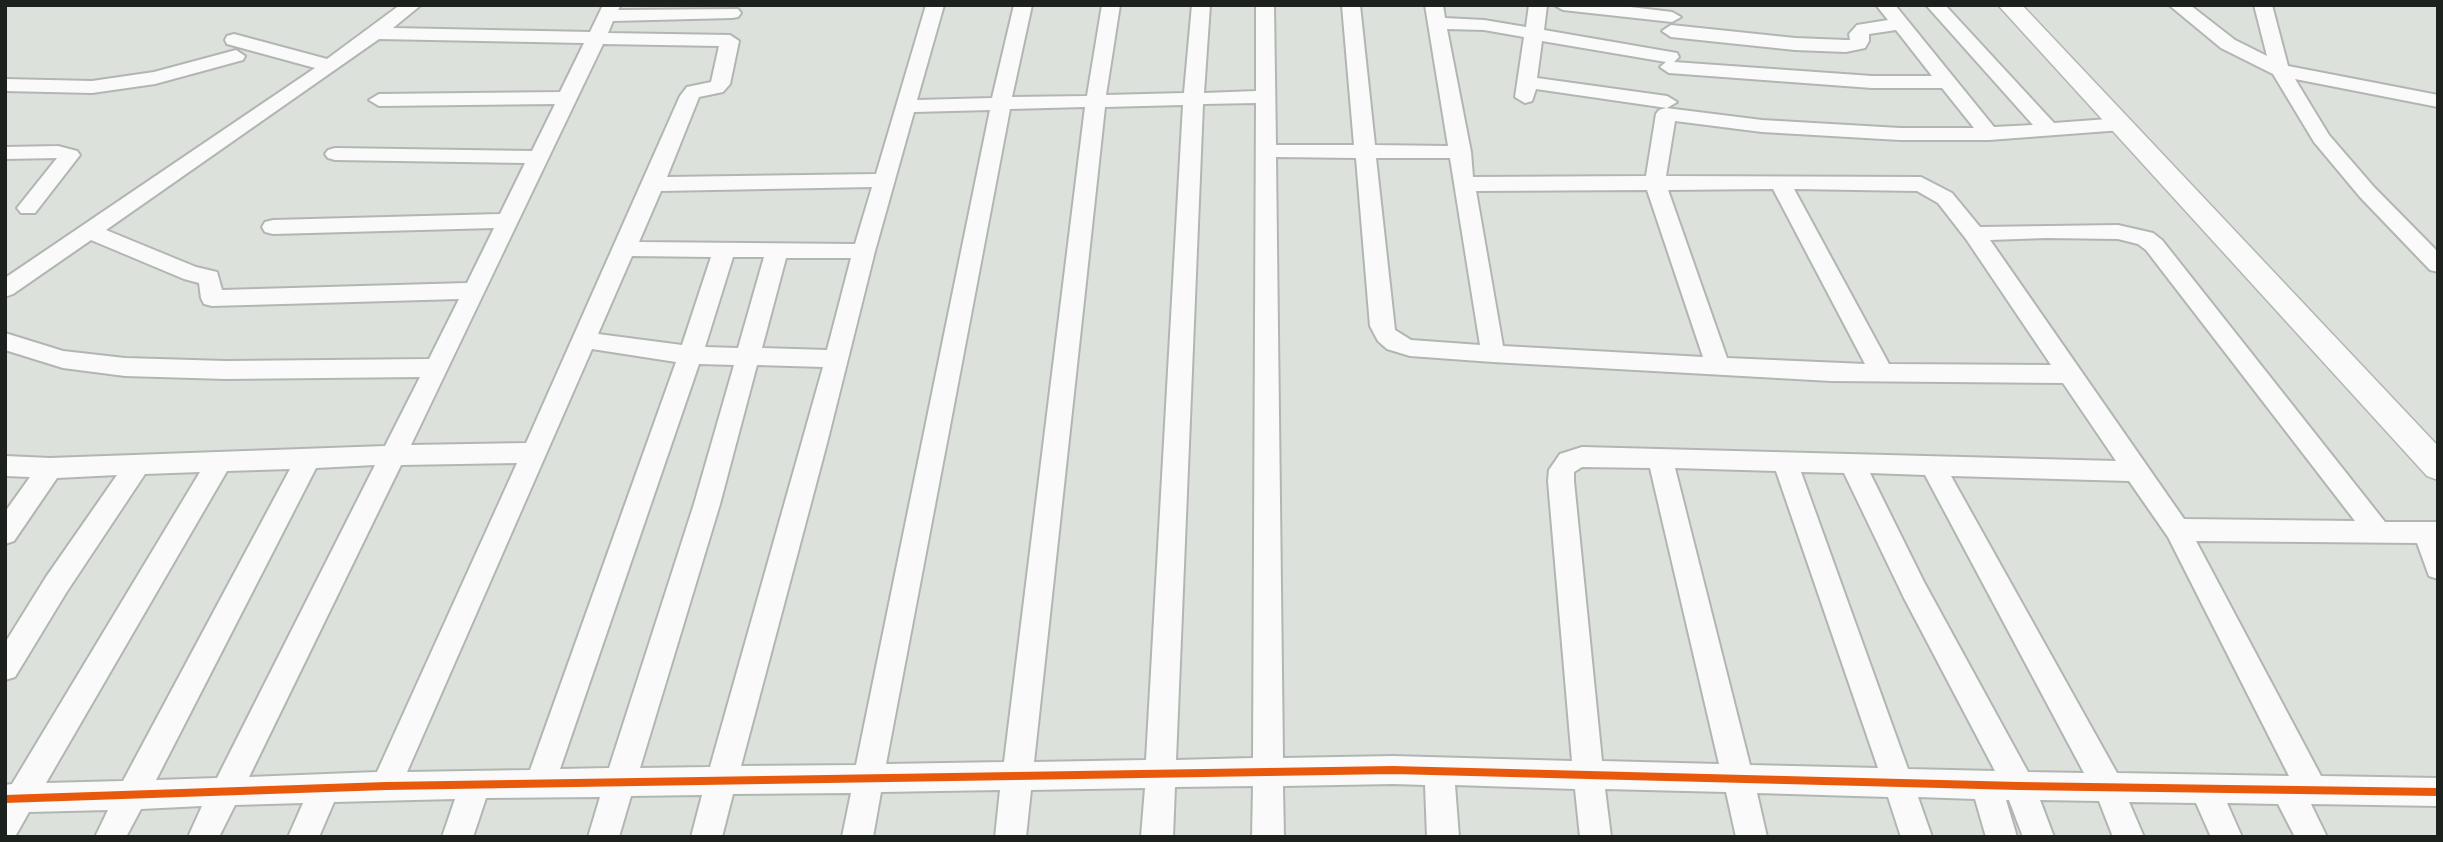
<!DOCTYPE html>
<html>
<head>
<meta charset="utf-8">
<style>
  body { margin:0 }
  #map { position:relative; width:2443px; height:842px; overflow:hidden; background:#dce1dc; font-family:"Work Sans",sans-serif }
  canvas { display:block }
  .frame { position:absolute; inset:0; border:7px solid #1d211d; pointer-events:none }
</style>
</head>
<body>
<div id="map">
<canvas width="2443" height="842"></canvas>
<div class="frame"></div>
</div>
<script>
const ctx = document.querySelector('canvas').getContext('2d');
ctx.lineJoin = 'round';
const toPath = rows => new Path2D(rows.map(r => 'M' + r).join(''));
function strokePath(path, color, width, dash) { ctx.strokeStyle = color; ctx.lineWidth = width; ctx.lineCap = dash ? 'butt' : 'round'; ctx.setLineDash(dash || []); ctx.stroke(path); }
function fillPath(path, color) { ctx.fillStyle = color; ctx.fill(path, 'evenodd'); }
const minor = toPath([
  [400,5,421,5,393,28,590,32,603,5,621,5,618,10,738,9,741,13,738,17,732,18,613,21,608,33,730,35,739,41,730,84,723,92,699,97,667,177,876,174,926,5,944,5,917,100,992,98,1014,5,1032,5,1012,97,1087,96,1102,5,1120,5,1106,95,1184,93,1192,5,1210,5,1204,93,1256,91,1256,5,1274,5,1276,145,1354,145,1342,5,1360,5,1375,145,1448,146,1425,5,1443,5,1445,18,1484,20,1526,27,1529,5,1547,5,1544,30,1677,53,1679,57,1674,62,1872,76,1932,76,1896,30,1869,34,1869,41,1865,48,1846,52,1795,50,1671,37,1662,31,1671,25,1795,38,1846,40,1850,40,1849,34,1857,25,1888,20,1876,5,1895,5,1994,127,2033,125,1926,5,1945,5,2054,123,2122,118,2129,120,2132,124,2129,128,2122,130,1989,140,1900,140,1762,132,1675,121,1666,176,1921,177,1952,193,1980,227,2118,225,2153,233,2162,240,2385,522,2438,522,2438,579,2429,576,2417,543,2196,541,2321,776,2438,778,2438,806,2311,804,2327,837,2295,837,2278,804,2227,803,2242,837,2211,837,2196,803,2129,802,2144,837,2113,837,2099,801,2040,800,2054,837,2023,837,2009,800,2006,800,2017,837,1986,837,1975,799,1918,797,1932,837,1901,837,1888,797,1757,793,1767,837,1736,837,1726,792,1605,789,1611,837,1580,837,1575,789,1455,785,1459,837,1427,837,1425,785,1393,784,1283,786,1284,837,1252,837,1253,786,1175,787,1173,837,1141,837,1145,788,1031,790,1026,837,995,837,1000,790,881,792,873,837,842,837,851,793,733,794,722,837,691,837,702,795,631,796,619,837,588,837,600,797,486,798,473,837,442,837,455,799,334,802,319,837,288,837,303,803,235,805,219,837,188,837,202,806,141,809,126,837,95,837,108,810,29,812,16,835,5,837,5,785,12,784,200,472,145,474,66,593,15,677,5,680,5,643,46,577,117,475,57,478,14,541,5,544,5,512,30,477,5,476,5,456,50,458,385,446,420,377,226,379,125,376,63,368,5,350,5,333,63,351,125,358,226,361,429,359,459,299,212,306,204,304,201,298,199,283,184,279,91,240,13,294,5,297,5,278,315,68,227,44,225,40,227,36,234,34,327,59,400,5],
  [1447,29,1484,30,1524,37,1515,97,1525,103,1532,101,1536,89,1667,108,1677,102,1667,96,1537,78,1542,41,1666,62,1660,67,1669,73,1872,88,1942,88,1974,128,1900,128,1762,120,1666,108,1659,110,1656,114,1646,176,1473,177,1471,152,1447,29],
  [379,39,584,43,560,92,379,94,369,100,379,106,555,104,532,151,335,148,328,150,325,154,328,158,335,160,525,163,500,214,273,220,265,222,262,227,265,232,273,234,494,228,467,283,222,290,217,272,196,267,106,230,379,39],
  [603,44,719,46,711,82,687,87,680,96,526,443,411,445,603,44],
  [1256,103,1253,758,1176,760,1203,104,1256,103],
  [1183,105,1146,760,1034,762,1105,107,1183,105],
  [1085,107,1004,762,886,764,1010,109,1085,107],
  [990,110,856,765,741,766,827,443,875,251,914,112,990,110],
  [1276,157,1356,158,1370,326,1378,341,1387,349,1410,356,1493,362,1831,381,2063,383,2116,461,1582,447,1560,454,1549,470,1548,481,1572,761,1393,756,1283,758,1276,157],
  [1376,158,1450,158,1480,345,1411,340,1395,330,1376,158],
  [872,187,855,244,639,242,661,191,872,187],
  [1773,189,1865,364,1727,358,1668,190,1773,189],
  [1794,189,1917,191,1938,203,1966,239,2051,365,1889,364,1794,189],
  [1647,190,1703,357,1503,346,1476,191,1647,190],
  [2046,238,2118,239,2138,244,2146,250,2355,521,2184,519,1990,240,2046,238],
  [632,256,711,257,682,345,598,334,632,256],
  [733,257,764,257,738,348,705,347,733,257],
  [786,258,851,258,827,350,762,348,786,258],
  [592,349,676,362,530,770,407,772,592,349],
  [699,364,734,365,694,504,609,768,560,769,699,364],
  [757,365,823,367,710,767,640,768,720,504,757,365],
  [517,463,377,772,249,777,401,465,517,463],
  [375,465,217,778,156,780,316,468,375,465],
  [1582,467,1650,468,1719,764,1602,761,1574,481,1574,472,1582,467],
  [1675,468,1776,471,1878,768,1750,765,1675,468],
  [290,469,123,781,46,783,227,471,290,469],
  [1801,472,1844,473,1904,598,1995,771,1908,769,1801,472],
  [1870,473,1925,475,2084,773,2028,772,1924,582,1870,473],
  [1951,476,2129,481,2168,537,2289,776,2117,773,1951,476],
  [1554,5,1614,5,1672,12,1681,17,1672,22,1563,10,1554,5],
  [2169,5,2190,5,2235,40,2267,56,2254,5,2272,5,2288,66,2438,95,2438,107,2295,79,2329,135,2374,187,2438,252,2438,272,2430,270,2360,197,2314,142,2273,74,2221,48,2169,5],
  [236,50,245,56,243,60,155,84,92,93,5,91,5,79,92,81,154,72,236,50],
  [58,146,77,151,80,155,35,213,21,213,17,208,57,158,5,159,5,147,58,146]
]);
const tertiary = toPath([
  [1998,5,2022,5,2438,446,2438,480,2427,476,1998,5]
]);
const cycleway = toPath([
  [5,799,386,786,1393,770,2019,786,2438,792]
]);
strokePath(minor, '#b2b6b2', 4);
strokePath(tertiary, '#b2b6b2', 3);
fillPath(minor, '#fafafa');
fillPath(tertiary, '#fafafa');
strokePath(cycleway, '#e8590c', 8);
</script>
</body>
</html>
